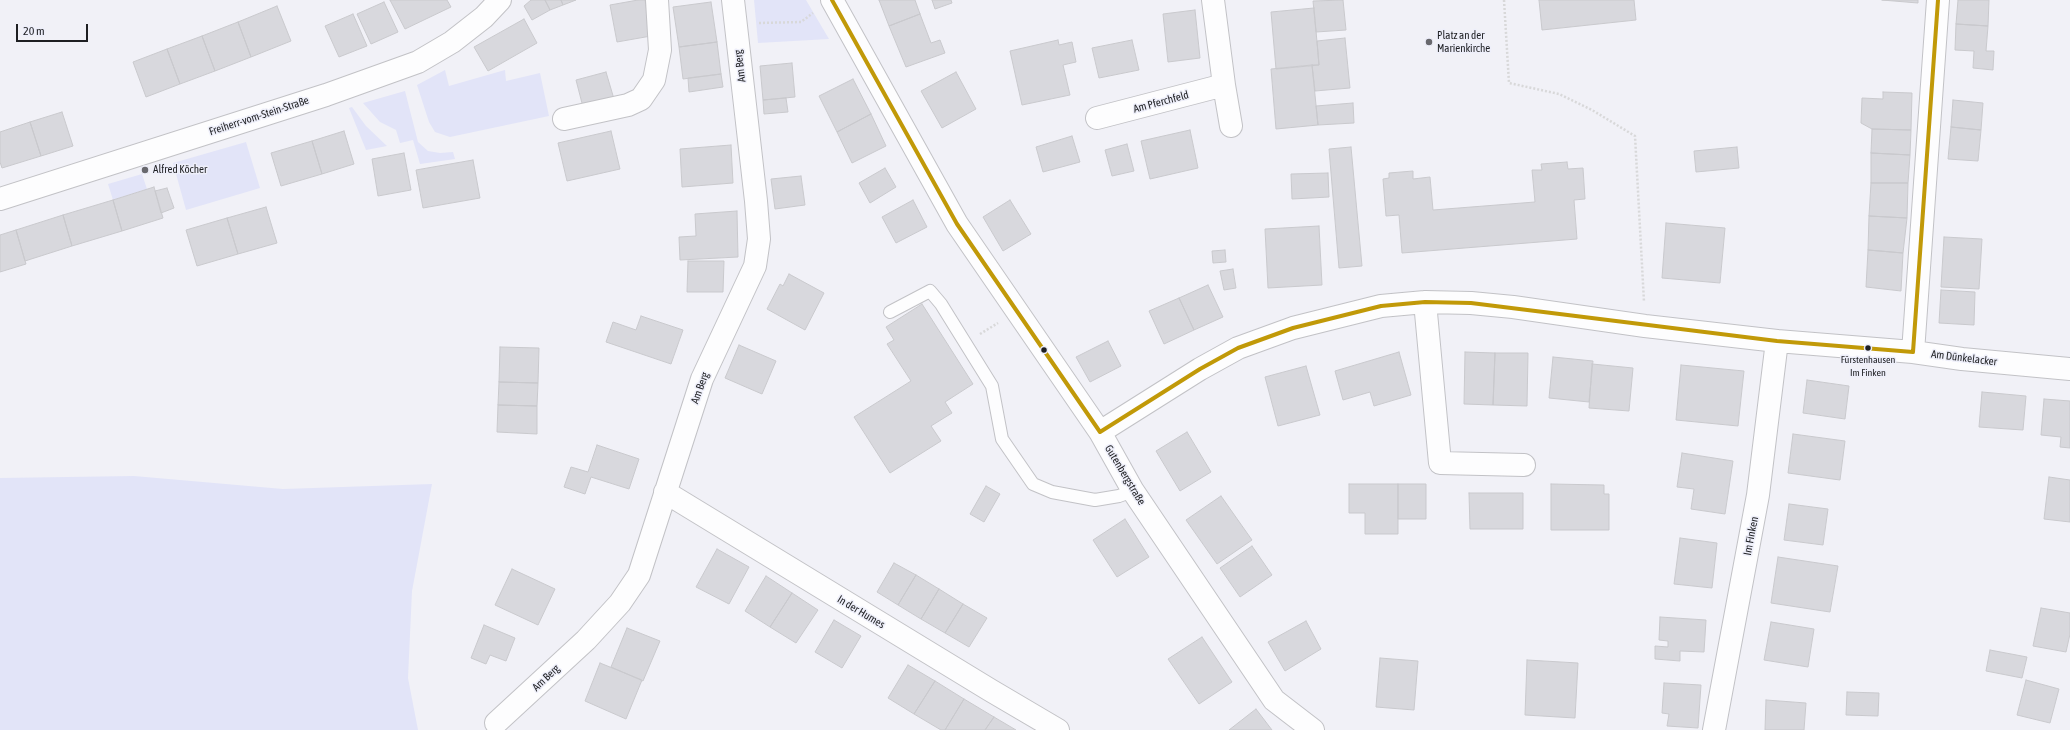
<!DOCTYPE html>
<html>
<head>
<meta charset="utf-8">
<style>
  body { margin:0 }
  #map { position:relative; width:2070px; height:730px; overflow:hidden; background:#f1f1f7; font-family:"Asap Condensed",sans-serif }
  canvas { display:block }
  .scale { position:absolute; left:16px; top:24px; width:72px; height:18px; box-sizing:border-box; border:2px solid #1e1f22; border-top:0; padding-left:5px; font-size:12px; line-height:14px; white-space:nowrap; color:#1e1f22; -webkit-text-stroke:3px #eeeffa; paint-order:stroke }
</style>
</head>
<body>
<div id="map">
<canvas width="2070" height="730"></canvas>
<div class="scale">20 m</div>
</div>
<script>
const ctx = document.querySelector('canvas').getContext('2d');
ctx.lineJoin = 'round';
function fillPath(path, color) { ctx.fillStyle = color; ctx.fill(path, 'evenodd'); }
const toPath = rows => new Path2D(rows.map(r => 'M' + r).join(''));
function strokePath(path, color, width, dash) { ctx.strokeStyle = color; ctx.lineWidth = width; ctx.lineCap = dash ? 'butt' : 'round'; ctx.setLineDash(dash || []); ctx.stroke(path); }
function write(font, color, halo, rows, align = 'center') {
  ctx.font = font + ' "Asap Condensed",sans-serif'; ctx.lineWidth = 3; ctx.setLineDash([]); ctx.textBaseline = 'middle'; ctx.strokeStyle = halo; ctx.fillStyle = color; for (const [text, x, y, turn = 0] of rows) {
    ctx.save(); ctx.translate(x, y); ctx.rotate((+turn || 0) * Math.PI / 180); ctx.textAlign = isNaN(turn) ? turn : align; if (halo) ctx.strokeText(text, 0, 0); ctx.fillText(text, 0, 0); ctx.restore();
  }
}
const green = toPath([
  [754,0,806,0,829,39,758,43],
  [445,70,449,86,505,70,506,81,540,73,549,116,450,137,435,132,429,122,417,85],
  [405,91,418,142,428,151,440,153,453,152,455,159,420,164,413,140,400,143,396,130,380,122,363,103],
  [352,107,366,126,387,146,366,150,349,108],
  [246,142,260,188,186,210,173,163],
  [142,174,147,189,113,200,108,184],
  [134,476,283,489,432,484,412,591,408,678,418,730,0,730,0,478]
]);
const building = toPath([
  [390,0,447,0,451,7,405,29,390,0],
  [531,0,545,0,550,10,532,20,524,6,531,0],
  [545,0,561,0,563,5,550,10,545,0],
  [561,0,576,0,563,5,561,0],
  [638,0,645,0,651,36,617,42,610,5,638,0],
  [879,0,915,0,920,14,889,26,879,0],
  [932,0,951,0,952,3,935,9,932,0],
  [1343,0,1346,30,1316,32,1313,1,1343,0],
  [1539,0,1634,0,1636,20,1542,30,1539,0],
  [1882,0,1918,0,1918,3,1882,0],
  [1958,0,1989,0,1988,26,1956,24,1958,0],
  [384,2,398,32,371,44,357,14,384,2],
  [711,2,717,42,679,47,673,7,711,2],
  [277,6,291,41,251,57,238,22,277,6],
  [1314,8,1319,65,1276,69,1271,12,1314,8],
  [1195,10,1200,58,1168,62,1163,14,1195,10],
  [353,14,367,46,339,57,325,26,353,14],
  [920,14,931,43,940,40,945,53,906,67,889,26,920,14],
  [524,19,537,43,488,71,474,47,524,19],
  [238,22,251,57,215,71,202,36,238,22],
  [1956,24,1988,26,1986,51,1994,51,1993,70,1973,68,1974,51,1955,50,1956,24],
  [202,36,215,71,180,84,167,49,202,36],
  [1345,38,1350,88,1315,91,1312,65,1319,65,1317,41,1345,38],
  [1058,40,1059,45,1072,42,1076,62,1063,65,1070,95,1022,105,1010,51,1058,40],
  [1132,40,1139,70,1099,78,1092,48,1132,40],
  [717,42,721,74,683,79,679,47,717,42],
  [167,49,180,84,146,97,133,62,167,49],
  [792,63,795,97,763,100,760,66,792,63],
  [1312,65,1318,125,1276,129,1271,69,1312,65],
  [606,72,614,99,583,107,576,80,606,72],
  [956,72,976,109,942,128,921,91,956,72],
  [721,74,723,87,689,92,688,78,721,74],
  [853,79,871,114,837,132,819,96,853,79],
  [1883,92,1912,93,1911,130,1872,129,1861,123,1862,98,1883,99,1883,92],
  [786,98,788,112,764,114,763,100,786,98],
  [1953,100,1983,103,1981,130,1951,127,1953,100],
  [1353,103,1354,123,1318,125,1316,106,1353,103],
  [62,112,73,146,41,156,30,122,62,112],
  [871,114,886,146,852,163,837,132,871,114],
  [30,122,41,156,2,168,0,162,0,132,30,122],
  [1951,127,1981,130,1978,161,1948,159,1951,127],
  [1872,129,1911,130,1910,155,1871,153,1872,129],
  [1190,130,1198,168,1150,179,1141,141,1190,130],
  [344,131,354,164,322,174,312,141,344,131],
  [611,131,620,169,567,181,558,143,611,131],
  [1072,136,1080,162,1043,172,1036,147,1072,136],
  [312,141,322,174,281,186,271,153,312,141],
  [1127,144,1134,171,1112,176,1105,150,1127,144],
  [731,145,733,183,682,187,680,149,731,145],
  [1351,147,1362,266,1339,268,1329,149,1351,147],
  [1737,147,1739,168,1696,172,1694,151,1737,147],
  [404,153,411,190,378,196,372,159,404,153],
  [1871,153,1910,155,1908,183,1871,183,1871,153],
  [473,160,480,198,423,208,416,170,473,160],
  [1567,162,1568,169,1583,168,1585,199,1574,200,1577,239,1402,253,1399,215,1386,216,1383,179,1389,178,1389,173,1413,171,1413,179,1430,177,1433,210,1535,202,1532,170,1542,170,1541,164,1567,162],
  [885,168,896,187,870,203,859,183,885,168],
  [1328,173,1329,197,1292,199,1291,174,1328,173],
  [801,176,805,205,775,209,771,179,801,176],
  [1871,183,1908,183,1907,218,1869,216,1871,183],
  [154,187,163,218,122,231,113,200,154,187],
  [167,188,174,208,161,213,155,191,167,188],
  [113,200,122,231,72,246,63,215,113,200],
  [913,200,927,227,896,243,882,217,913,200],
  [1010,200,1031,234,1003,251,983,217,1010,200],
  [266,207,277,243,238,254,227,218,266,207],
  [737,211,738,257,680,260,679,237,696,236,695,214,737,211],
  [63,215,72,246,25,261,16,230,63,215],
  [1869,216,1907,218,1903,253,1868,250,1869,216],
  [227,218,238,254,197,266,186,230,227,218],
  [1666,223,1725,228,1720,283,1662,278,1666,223],
  [1319,226,1322,285,1268,288,1265,229,1319,226],
  [16,230,26,264,0,272,0,235,16,230],
  [1944,237,1982,239,1979,289,1941,287,1944,237],
  [1225,250,1226,262,1213,263,1212,251,1225,250],
  [1868,250,1903,253,1901,291,1866,287,1868,250],
  [688,261,724,261,723,292,687,292,688,261],
  [1233,269,1236,288,1224,290,1220,271,1233,269],
  [789,274,824,293,805,330,767,309,780,284,783,286,789,274],
  [1208,285,1223,317,1194,330,1179,298,1208,285],
  [1941,290,1975,292,1974,325,1939,323,1941,290],
  [1179,298,1194,330,1164,344,1149,311,1179,298],
  [922,304,973,384,945,402,952,413,931,426,941,441,890,473,854,417,911,381,887,344,894,340,886,327,922,304],
  [641,316,683,330,671,364,606,342,613,322,636,330,641,316],
  [1108,341,1121,366,1090,382,1076,357,1108,341],
  [739,345,776,361,762,394,725,378,739,345],
  [500,347,539,348,538,383,499,382,500,347],
  [1399,352,1411,395,1374,406,1370,392,1343,400,1335,371,1399,352],
  [1465,352,1495,353,1493,405,1464,404,1465,352],
  [1495,353,1528,353,1527,406,1493,405,1495,353],
  [1553,357,1593,361,1589,402,1549,398,1553,357],
  [1592,364,1633,368,1629,411,1589,408,1592,364],
  [1681,365,1744,371,1738,426,1676,420,1681,365],
  [1306,366,1320,415,1278,426,1265,377,1306,366],
  [1807,380,1849,386,1845,419,1803,413,1807,380],
  [499,382,538,383,537,406,498,405,499,382],
  [1982,392,2026,396,2023,430,1979,427,1982,392],
  [2044,399,2070,401,2070,448,2060,447,2061,437,2041,435,2044,399],
  [498,405,537,406,537,434,497,432,498,405],
  [1187,432,1211,472,1180,491,1156,451,1187,432],
  [1793,434,1845,441,1840,480,1788,473,1793,434],
  [597,445,639,459,629,489,591,477,585,494,564,487,571,467,588,472,597,445],
  [1682,453,1733,461,1725,514,1691,509,1694,489,1677,487,1682,453],
  [2049,477,2070,480,2070,522,2044,519,2049,477],
  [1349,484,1398,484,1398,534,1365,534,1365,513,1349,513,1349,484],
  [1398,484,1426,484,1426,519,1398,519,1398,484],
  [1551,484,1604,485,1604,494,1609,494,1609,530,1551,530,1551,484],
  [986,486,1000,494,984,522,970,514,986,486],
  [1469,493,1523,493,1523,529,1470,529,1469,493],
  [1221,496,1252,540,1217,564,1186,520,1221,496],
  [1789,504,1828,509,1823,545,1784,540,1789,504],
  [1125,519,1149,557,1117,577,1093,540,1125,519],
  [1680,538,1717,543,1712,588,1674,584,1680,538],
  [1252,546,1272,575,1240,597,1220,568,1252,546],
  [717,549,749,567,729,604,696,587,717,549],
  [1778,557,1838,566,1830,612,1771,603,1778,557],
  [894,563,916,575,898,605,877,592,894,563],
  [512,569,555,589,538,625,495,605,512,569],
  [916,575,939,589,921,619,898,605,916,575],
  [766,576,792,593,770,627,745,611,766,576],
  [939,589,963,604,945,633,921,619,939,589],
  [792,593,818,610,796,643,770,627,792,593],
  [963,604,987,618,969,647,945,633,963,604],
  [2041,608,2070,613,2070,634,2066,652,2033,646,2041,608],
  [1660,617,1706,620,1704,652,1680,651,1680,661,1655,659,1655,646,1668,647,1668,641,1659,640,1660,617],
  [834,620,861,636,842,668,815,652,834,620],
  [1306,621,1321,649,1285,671,1268,642,1306,621],
  [1771,622,1814,629,1808,667,1764,660,1771,622],
  [484,625,515,638,506,661,490,655,486,664,471,658,484,625],
  [627,628,660,641,643,681,611,667,627,628],
  [1202,637,1232,682,1199,704,1168,659,1202,637],
  [1990,650,2027,657,2022,678,1986,671,1990,650],
  [1380,658,1418,661,1414,710,1376,707,1380,658],
  [1527,660,1578,663,1575,718,1525,715,1527,660],
  [600,663,642,680,626,719,585,701,600,663],
  [908,665,935,681,914,714,888,698,908,665],
  [2026,680,2059,689,2050,723,2017,715,2026,680],
  [935,681,964,699,945,730,941,730,914,714,935,681],
  [1664,683,1701,685,1698,728,1667,726,1669,714,1662,713,1664,683],
  [1847,692,1879,693,1878,716,1846,715,1847,692],
  [964,699,994,717,985,730,945,730,964,699],
  [1766,700,1806,703,1804,730,1765,730,1766,700],
  [1256,709,1272,730,1229,730,1256,709],
  [994,717,1016,730,985,730,994,717]
]);
const path = toPath([
  [1504,0,1509,83,1559,94,1592,110,1635,136,1644,302],
  [759,23,801,22,813,13],
  [980,334,998,323]
]);
const lane = toPath([
  [890,312,930,291,941,304,992,386,1002,439,1033,484,1052,492,1095,500,1119,496,1133,491]
]);
const street = toPath([
  [832,0,957,224,1100,432,1133,491,1274,700,1313,730],
  [1224,85,1231,126],
  [1097,118,1224,85,1213,0],
  [564,119,628,105,641,99,654,80,660,50,657,0],
  [1425,302,1440,463,1524,465],
  [1913,352,1938,0],
  [1100,432,1200,369,1238,348,1293,328,1381,306,1425,302,1471,303,1513,307,1645,326,1777,341,1913,352,1962,359,2070,369],
  [665,492,990,690,1058,730],
  [496,723,586,640,620,603,639,575,702,379,755,266,759,239,756,201,733,0],
  [1714,730,1758,495,1777,341]
]);
const secondary = toPath([
  [0,199,326,95,418,62,452,42,484,17,500,0]
]);
const bus1 = toPath([
  [832,0,957,224,1100,432],
  [1913,352,1938,0],
  [1100,432,1200,369,1238,348,1293,328,1381,306,1425,302,1471,303,1777,341,1913,352]
]);
const markers = [
  [1429,42,4,"#68686d"],
  [145,170,4,"#68686d"],
  [1868,348,3.5,"#1e1f22"],
  [1044,350,3.5,"#1e1f22"]
];
const busNames = [
  ["Fürstenhausen",1868,360],
  ["Im Finken",1868,373]
];
const poiNames = [
  ["Platz an der",1437,36],
  ["Marienkirche",1437,49],
  ["Alfred Köcher",153,170]
];
const streetNames = [
  ["Am Berg",740,66,-97],
  ["Am Pferchfeld",1161,102,-15],
  ["Freiherr-vom-Stein-Straße",259,116,-18],
  ["Am Dünkelacker",1964,358,7],
  ["Am Berg",700,388,-70],
  ["Gutenbergstraße",1125,475,59],
  ["Im Finken",1751,536,-79],
  ["In der Humes",861,612,31],
  ["Am Berg",546,678,-43]
];
fillPath(green, '#e2e4f8');
fillPath(building, '#d8d8dd');
strokePath(building, '#c9c9cd', 1);
strokePath(lane, '#c2c2c6', 14);
strokePath(street, '#c2c2c6', 24);
strokePath(secondary, '#c2c2c6', 24);
strokePath(path, '#d8d8d9', 2.5, [2, 2]);
strokePath(lane, '#fdfdfe', 12);
strokePath(street, '#fdfdfe', 22);
strokePath(secondary, '#fdfdfe', 22);
strokePath(bus1, '#c19908', 4);
for (const [x, y, r, color] of markers) { const dot = new Path2D(); dot.arc(x, y, r, 0, 2 * Math.PI); ctx.fillStyle = color; ctx.fill(dot); strokePath(dot, '#eeeffa', 1.5); }
write('10px', '#1e1f22', '#eeeffa', busNames);
write('11px', '#1e1f22', '#eeeffa', poiNames, 'left');
write('11px', '#1e1f22', '#eeeffa', streetNames);
</script>
</body>
</html>
